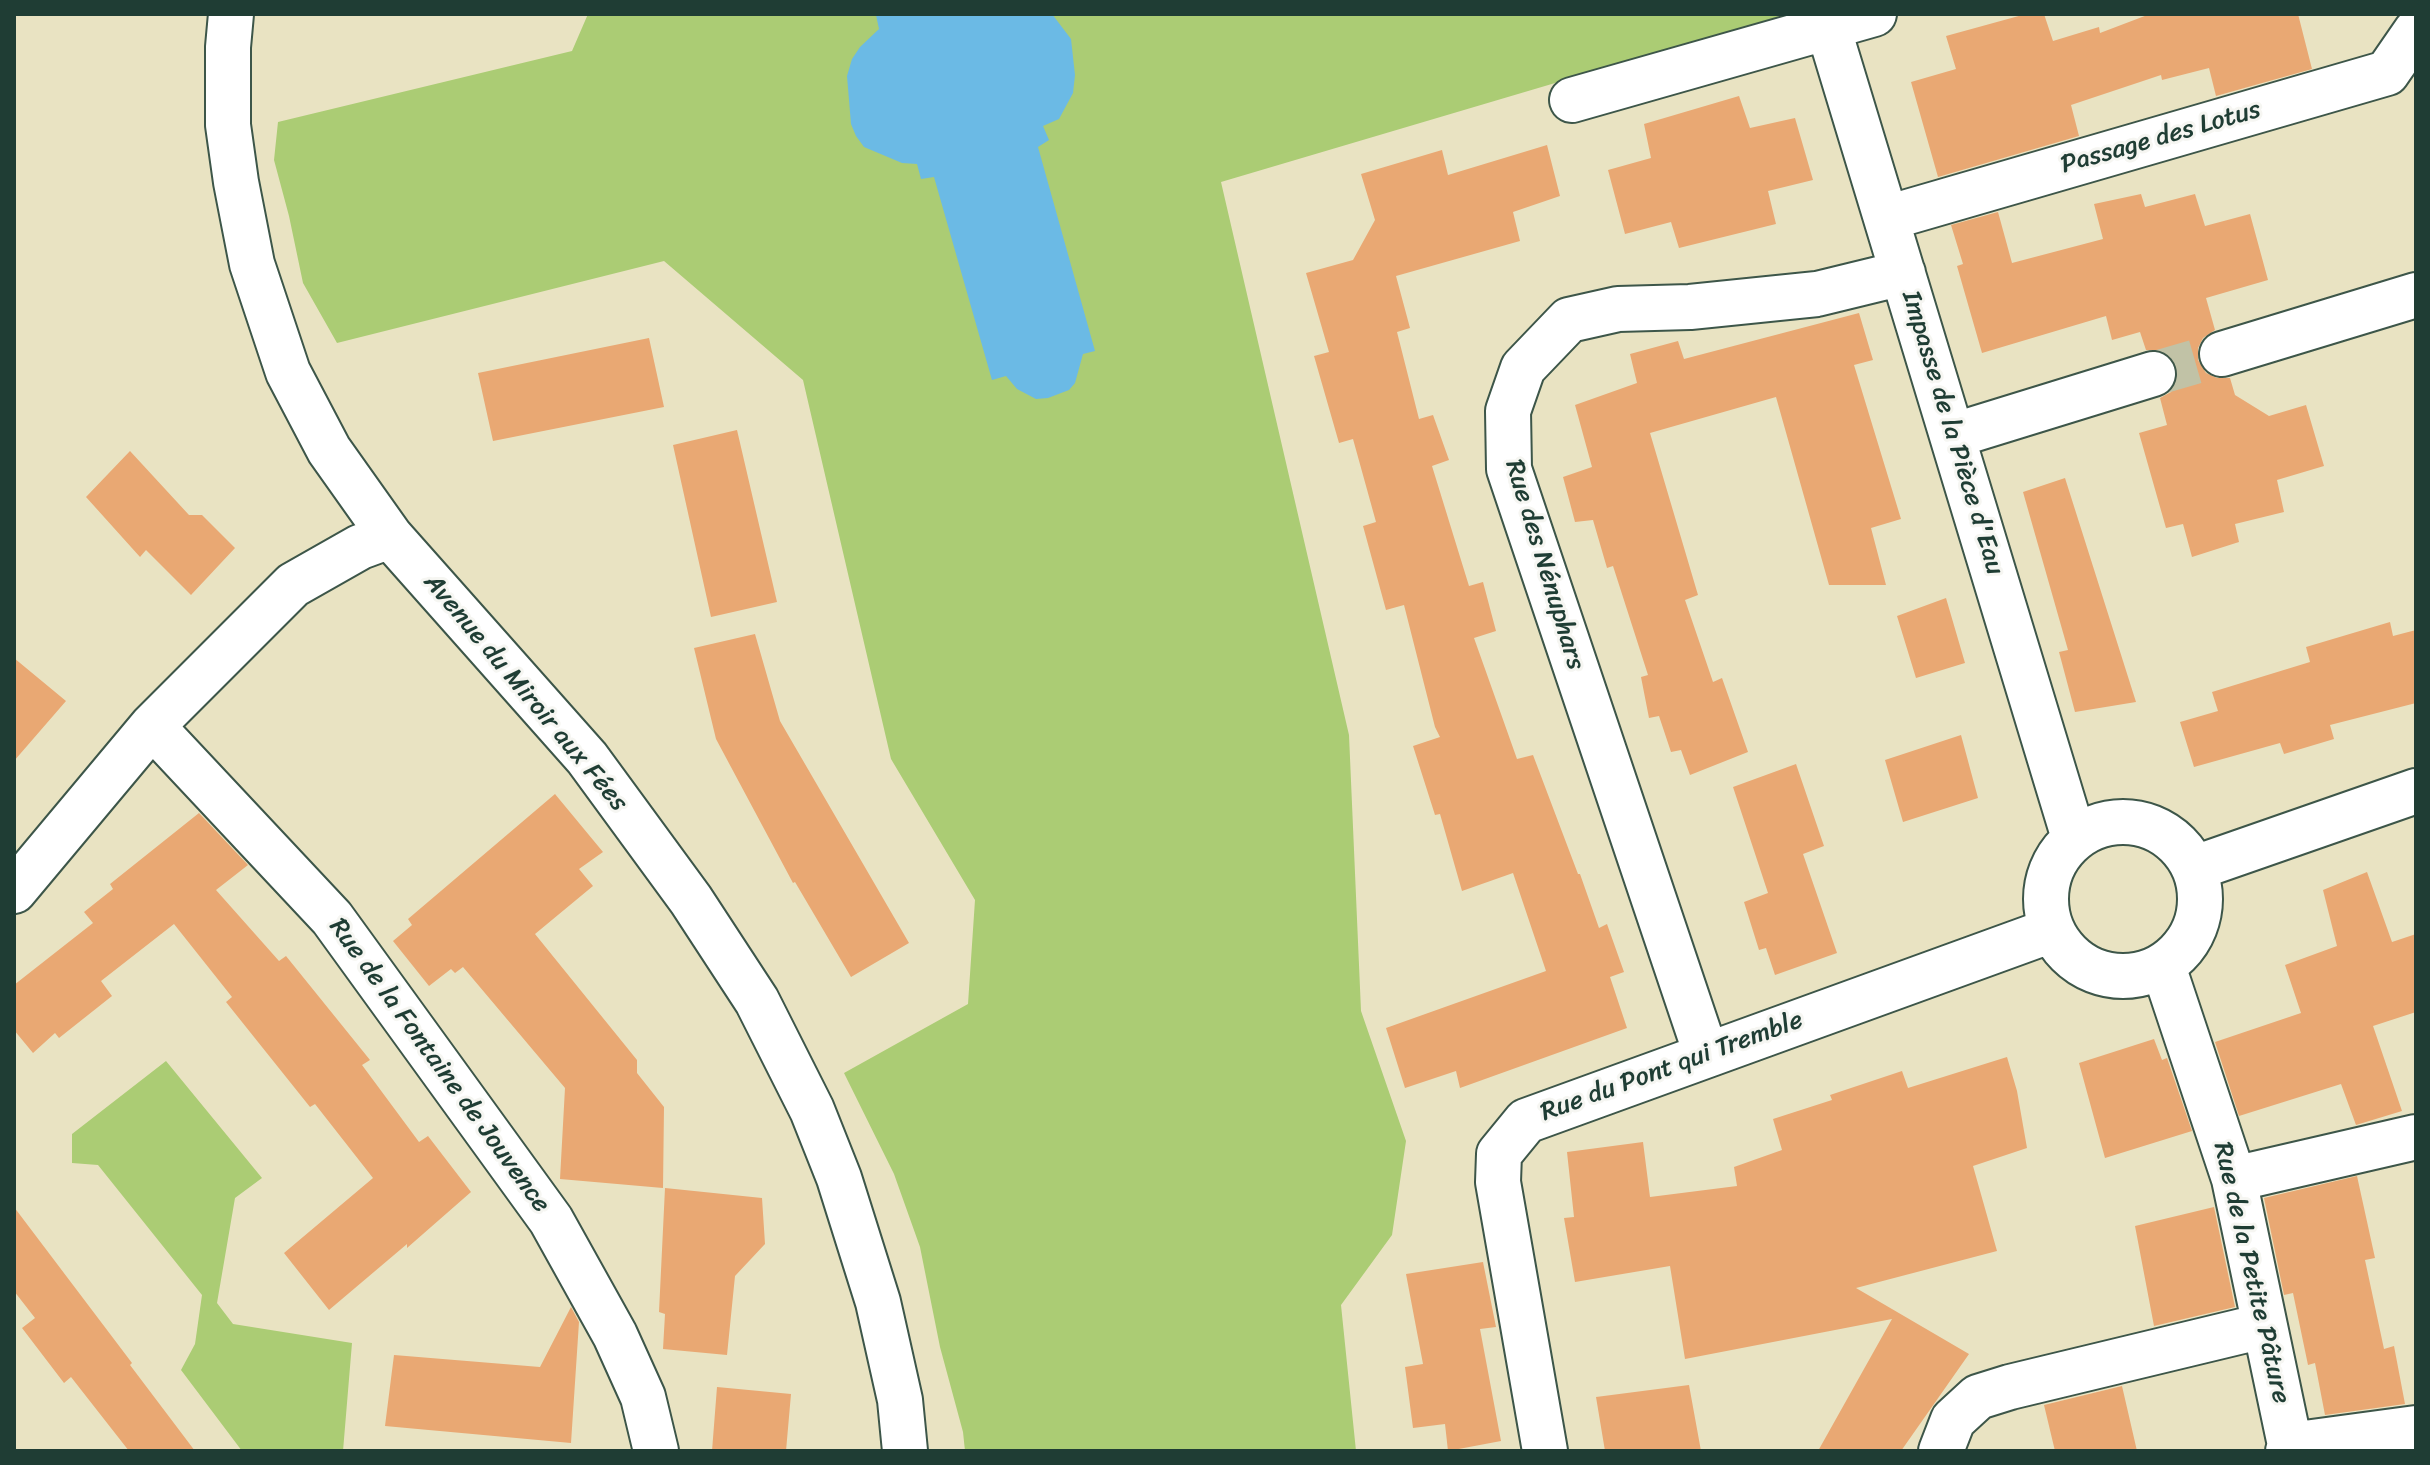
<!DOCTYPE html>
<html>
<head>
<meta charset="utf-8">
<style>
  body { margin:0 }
  #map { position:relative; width:2430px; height:1465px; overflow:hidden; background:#e9e3c2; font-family:Sriracha,sans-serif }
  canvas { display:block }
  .frame { position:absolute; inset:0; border:16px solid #1f3d34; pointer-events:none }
</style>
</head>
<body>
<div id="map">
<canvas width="2430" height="1465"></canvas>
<div class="frame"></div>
</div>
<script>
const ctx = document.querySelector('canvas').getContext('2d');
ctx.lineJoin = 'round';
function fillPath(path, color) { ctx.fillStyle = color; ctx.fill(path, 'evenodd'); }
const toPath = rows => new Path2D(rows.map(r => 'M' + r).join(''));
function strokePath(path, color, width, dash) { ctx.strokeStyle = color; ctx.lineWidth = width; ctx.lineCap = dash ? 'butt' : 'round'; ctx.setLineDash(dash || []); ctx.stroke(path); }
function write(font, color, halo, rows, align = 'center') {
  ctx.font = font + ' Sriracha,sans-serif'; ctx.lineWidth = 6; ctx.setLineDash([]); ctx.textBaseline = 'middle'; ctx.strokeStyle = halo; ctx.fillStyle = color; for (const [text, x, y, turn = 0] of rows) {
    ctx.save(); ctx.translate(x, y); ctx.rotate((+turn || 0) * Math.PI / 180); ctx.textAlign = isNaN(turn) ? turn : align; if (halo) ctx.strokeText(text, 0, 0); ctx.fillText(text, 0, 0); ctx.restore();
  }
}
const green = toPath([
  [588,14,1788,14,1221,182,1349,735,1361,1011,1406,1141,1392,1235,1341,1305,1356,1451,965,1451,963,1432,940,1347,920,1247,894,1174,844,1073,968,1004,975,900,891,759,803,380,664,261,337,343,303,283,289,216,274,160,278,122,572,51],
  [166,1061,262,1178,235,1198,217,1303,233,1324,352,1343,343,1451,242,1451,181,1370,195,1344,202,1295,98,1165,72,1163,72,1134]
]);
const water = toPath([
  [880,14,1052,14,1071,39,1075,75,1073,93,1059,119,1043,126,1049,140,1038,147,1095,351,1083,354,1075,383,1069,390,1048,398,1036,399,1017,389,1006,376,992,380,934,177,921,179,917,164,902,163,864,147,856,136,851,124,847,76,852,59,860,47,879,29,876,15]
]);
const building = toPath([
  [2026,14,2044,14,2053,41,2099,27,2100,33,2150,14,2298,14,2312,69,2216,96,2209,68,2162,80,2161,75,2071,105,2079,136,1938,177,1911,82,1956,69,1946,36],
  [1739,96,1750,128,1795,118,1813,180,1768,191,1776,224,1679,248,1671,222,1625,234,1608,170,1651,158,1644,124],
  [1547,145,1560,196,1513,212,1520,241,1396,276,1410,328,1397,332,1419,419,1433,415,1449,460,1432,466,1469,586,1483,582,1496,631,1474,638,1517,759,1533,755,1578,874,1580,874,1599,928,1607,924,1624,972,1610,977,1627,1028,1460,1088,1456,1071,1405,1088,1386,1028,1546,971,1513,873,1462,891,1440,814,1435,815,1413,746,1440,737,1435,727,1404,605,1386,610,1363,526,1376,522,1353,439,1339,443,1314,356,1329,352,1306,273,1353,260,1375,220,1361,174,1442,150,1448,175],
  [2141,194,2145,207,2195,194,2205,226,2250,214,2268,280,2206,298,2215,330,2203,338,2198,348,2198,360,2206,373,2217,378,2230,378,2235,395,2269,416,2306,405,2324,466,2277,480,2284,512,2235,524,2239,542,2192,557,2183,524,2166,528,2139,433,2167,425,2160,398,2171,392,2177,380,2177,367,2170,356,2159,350,2146,350,2140,332,2112,340,2106,316,1982,353,1957,266,1963,264,1951,225,1998,212,2012,263,2103,239,2094,204],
  [1859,313,1873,360,1854,365,1901,519,1871,528,1886,585,1829,585,1776,397,1650,433,1698,595,1685,600,1713,682,1722,678,1748,752,1690,775,1681,750,1671,752,1659,716,1649,718,1641,677,1648,675,1613,566,1607,568,1593,520,1575,522,1563,477,1592,467,1575,405,1637,383,1630,354,1678,341,1684,359],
  [649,338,664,407,493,441,478,373],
  [737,430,777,602,711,617,673,445],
  [130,451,189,515,202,515,235,548,191,595,146,550,140,557,86,497],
  [2065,478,2136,702,2075,712,2059,652,2068,650,2023,492],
  [1946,598,1965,663,1916,678,1897,616],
  [2390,622,2393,636,2416,630,2416,703,2330,725,2334,739,2284,754,2280,743,2194,767,2180,722,2218,711,2212,692,2310,662,2306,647],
  [755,634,780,721,909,943,851,977,795,882,793,883,716,739,694,648],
  [14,658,66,701,14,761],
  [1961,735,1978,798,1903,822,1885,760],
  [1796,764,1824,846,1803,854,1837,953,1775,975,1766,948,1759,950,1744,902,1768,893,1733,787],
  [555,794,603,852,579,869,593,886,535,934,637,1060,637,1073,664,1107,663,1188,560,1179,565,1088,463,967,455,973,451,969,429,986,393,941,412,925,408,919],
  [199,813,248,865,216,890,279,961,286,956,370,1060,362,1065,419,1142,428,1136,471,1192,407,1248,407,1244,329,1310,284,1253,373,1178,315,1104,310,1107,226,1002,232,997,174,924,101,981,112,996,59,1038,55,1033,33,1053,14,1030,14,985,93,923,84,912,113,889,110,884],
  [2367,872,2392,942,2416,934,2416,1012,2373,1026,2402,1111,2356,1125,2341,1084,2239,1116,2215,1042,2301,1013,2285,965,2337,946,2323,890],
  [2154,1039,2162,1060,2167,1058,2192,1131,2105,1158,2079,1063],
  [2007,1057,2017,1091,2027,1148,1973,1166,1997,1251,1856,1288,1969,1354,1901,1451,1818,1451,1892,1319,1685,1359,1670,1266,1575,1282,1564,1218,1574,1217,1567,1152,1643,1142,1650,1197,1737,1186,1734,1167,1782,1150,1773,1119,1832,1100,1830,1095,1902,1071,1908,1088],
  [2357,1176,2375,1258,2365,1260,2384,1349,2394,1346,2405,1404,2325,1415,2315,1363,2308,1365,2293,1293,2284,1295,2264,1198],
  [665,1188,762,1198,765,1244,735,1276,727,1355,663,1349,665,1314,659,1312],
  [14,1207,132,1363,130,1365,195,1451,129,1451,71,1377,64,1383,22,1328,35,1318,14,1291],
  [2214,1207,2235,1307,2154,1326,2135,1226],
  [1483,1262,1496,1327,1480,1329,1501,1441,1448,1451,1445,1424,1413,1428,1405,1367,1423,1364,1406,1274],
  [571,1307,579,1322,571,1443,385,1426,394,1355,540,1367],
  [1689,1385,1701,1451,1605,1451,1596,1397],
  [2122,1386,2137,1451,2055,1451,2044,1405],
  [717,1387,791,1394,786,1451,712,1451]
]);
const streetTunnel = toPath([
  [2153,374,2222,354]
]);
const street = toPath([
  [231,14,228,47,228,125,236,182,252,264,288,372,329,450,390,536,587,758,691,900,757,1001,812,1110,839,1178,878,1302,900,1400,905,1451],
  [1828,27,2074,838],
  [1572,100,1874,14],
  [1887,218,2387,73,2416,31],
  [2222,354,2416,295],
  [1952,436,2153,374],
  [152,726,332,918,551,1220,615,1335,643,1397,656,1451],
  '2046 899a77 77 0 1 1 154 0a77 77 0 1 1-154 0Z',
  [2195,868,2416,791],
  [14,891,152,726,293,585,360,547,390,536],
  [2163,966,2234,1179,2290,1445,2288,1451],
  [1706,1054,1509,469,1508,411,1523,368,1569,320,1618,309,1690,307,1817,294,1903,273],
  [2234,1179,2416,1137],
  [2290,1445,2416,1428],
  [1545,1451,1498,1182,1499,1154,1526,1121,2052,930],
  [1941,1451,1953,1420,1978,1397,2010,1387,2263,1326]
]);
const streetNames = [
  ["Passage des Lotus",2161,138,-16],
  ["Impasse de la Pièce d'Eau",1952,433,73],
  ["Rue des Nénuphars",1544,565,73],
  ["Avenue du Miroir aux Fées",525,693,50],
  ["Rue de la Fontaine de Jouvence",439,1066,54],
  ["Rue du Pont qui Tremble",1672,1067,-20],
  ["Rue de la Petite Pâture",2251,1273,77]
];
fillPath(green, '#abcc74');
fillPath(water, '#6bbae5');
fillPath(building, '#e9a873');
strokePath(streetTunnel, '#c1c2a6', 44, [44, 22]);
strokePath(street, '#3d5649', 48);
strokePath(street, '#fff', 44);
write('26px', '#1f3d34', '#f6f6f2', streetNames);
</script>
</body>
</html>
